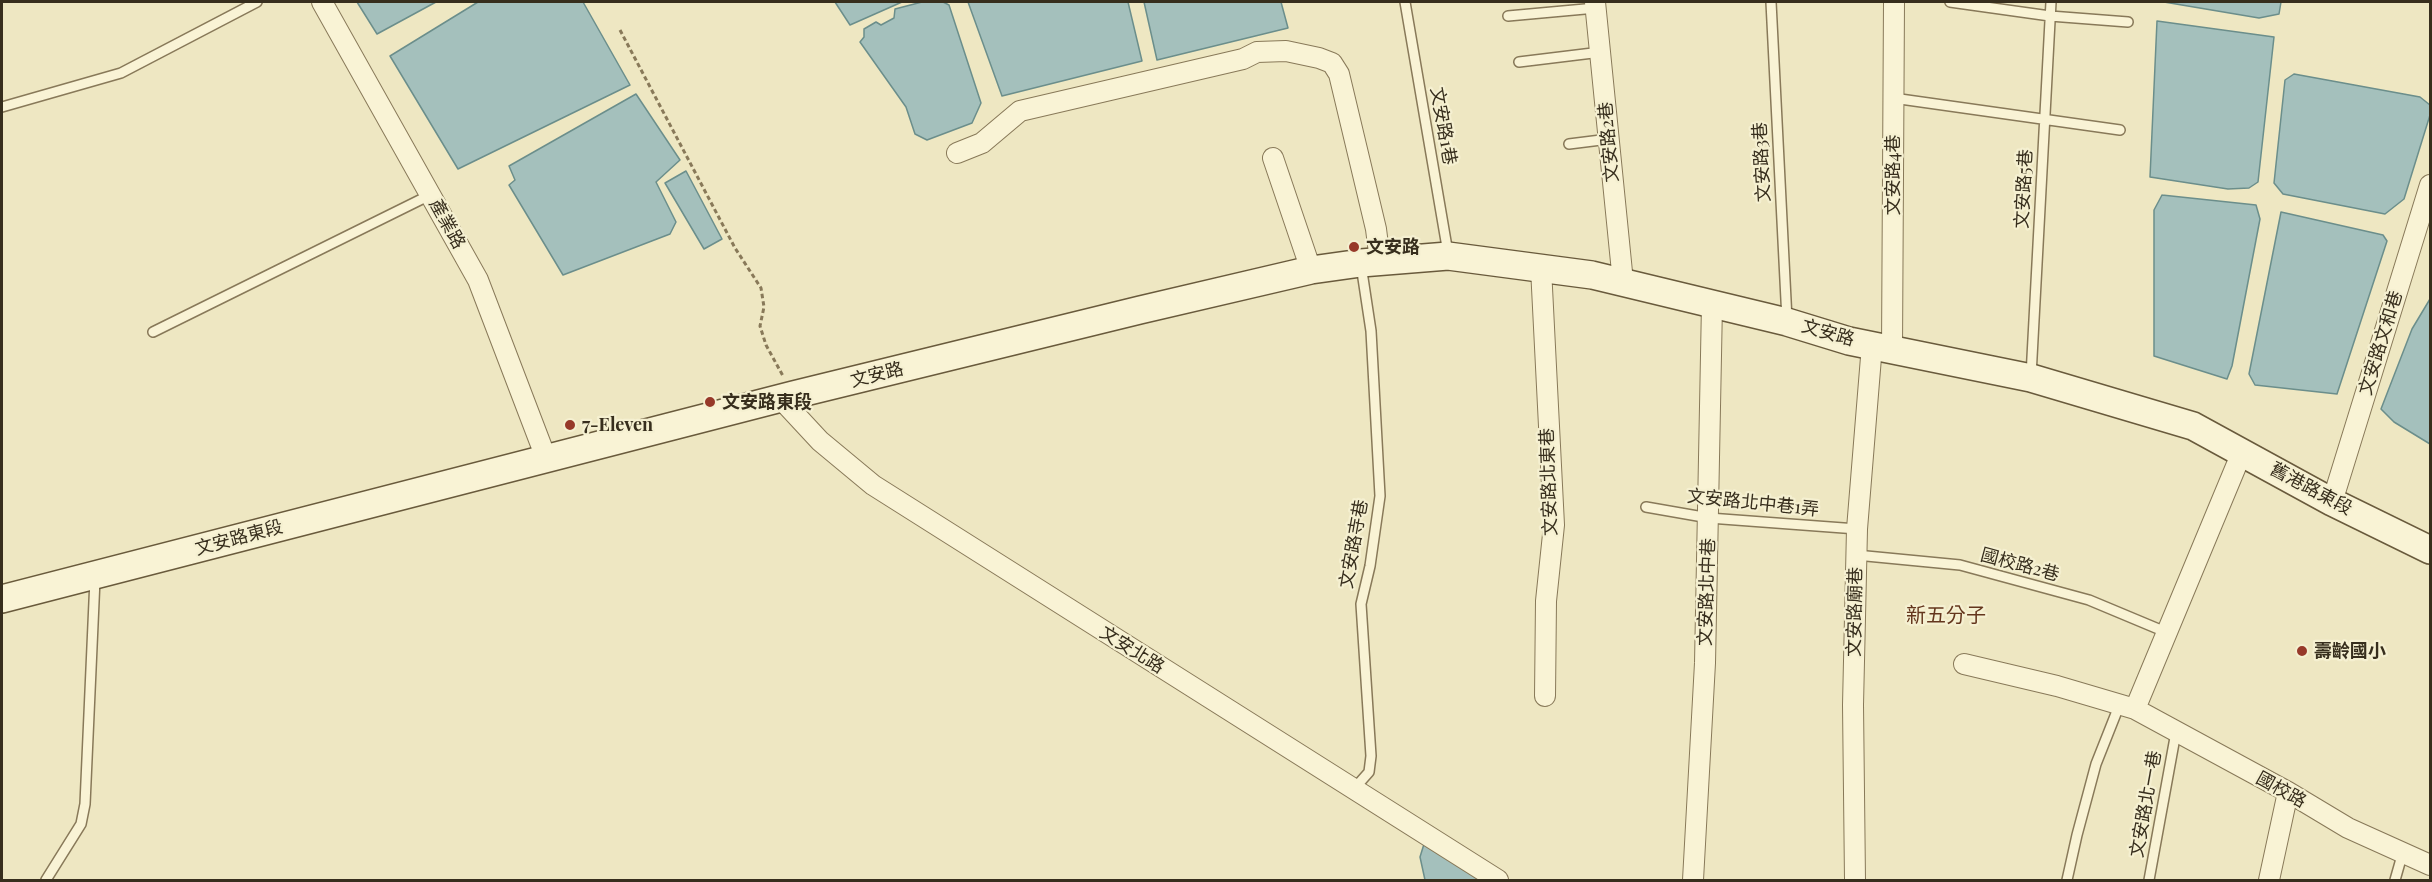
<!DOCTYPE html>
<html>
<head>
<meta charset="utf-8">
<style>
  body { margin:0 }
  #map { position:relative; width:2432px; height:882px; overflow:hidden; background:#eee7c2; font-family:"Playfair Display",serif }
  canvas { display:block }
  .frame { position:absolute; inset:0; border:3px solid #372e1d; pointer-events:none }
</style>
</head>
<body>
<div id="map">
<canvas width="2432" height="882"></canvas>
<div class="frame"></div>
</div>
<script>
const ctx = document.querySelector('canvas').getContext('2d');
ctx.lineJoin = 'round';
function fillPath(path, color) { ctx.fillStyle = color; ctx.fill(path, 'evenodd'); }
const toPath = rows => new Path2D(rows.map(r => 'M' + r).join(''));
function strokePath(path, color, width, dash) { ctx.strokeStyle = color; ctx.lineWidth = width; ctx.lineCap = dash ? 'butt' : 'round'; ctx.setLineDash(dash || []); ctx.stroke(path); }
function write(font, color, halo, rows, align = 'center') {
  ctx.font = font + ' "Playfair Display","Noto Sans TC",serif'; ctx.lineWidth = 4.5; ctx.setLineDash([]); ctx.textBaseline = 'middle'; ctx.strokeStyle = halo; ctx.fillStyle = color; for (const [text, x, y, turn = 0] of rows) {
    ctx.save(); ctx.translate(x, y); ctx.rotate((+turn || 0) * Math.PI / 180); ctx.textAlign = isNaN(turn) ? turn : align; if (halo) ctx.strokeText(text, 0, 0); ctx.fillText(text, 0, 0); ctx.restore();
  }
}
const water = toPath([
  [357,2,436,2,377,34,357,2],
  [478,2,583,2,630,85,458,169,390,56,478,2],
  [835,2,902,2,850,25,835,2],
  [922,2,943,2,949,5,981,103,972,123,927,140,915,134,906,107,860,42,864,37,864,29,876,22,881,25,894,18,895,9,922,2],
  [968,2,1128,2,1142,61,1002,96,968,2],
  [1144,2,1281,2,1288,28,1157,60,1144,2],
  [2164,2,2281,2,2279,14,2259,18,2164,2],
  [2157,21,2274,37,2258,182,2249,188,2228,189,2150,177,2157,21],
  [2294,74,2420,97,2430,105,2430,115,2404,199,2385,214,2283,194,2274,183,2285,80,2294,74],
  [636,94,680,160,656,182,676,222,670,234,563,275,509,185,515,180,509,166,636,94],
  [686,171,722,239,704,249,665,183,686,171],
  [2162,195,2256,205,2260,219,2232,366,2227,379,2154,356,2154,210,2162,195],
  [2281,212,2383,235,2387,241,2337,394,2255,385,2249,374,2281,212],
  [2430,299,2430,444,2394,422,2381,409,2412,329,2430,299],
  [1424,844,1482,880,1425,880,1420,857,1424,844]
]);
const path = toPath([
  [620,30,735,248,761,288,764,307,760,326,766,345,783,376]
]);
const lane = toPath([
  [1405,2,1448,253],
  [1771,2,1787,320],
  [1950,2,2050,16,2128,22],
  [1508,16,1596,8],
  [1519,62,1601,52],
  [1893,98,2120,130],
  [2,107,121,73,257,2],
  [1569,144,1609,139],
  [153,332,430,195],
  [2031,376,2051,2],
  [1646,507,1709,518,1857,529],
  [1856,555,1960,565,2089,600,2168,633],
  [1353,790,1369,772,1371,756,1361,604,1370,566,1380,496,1371,331,1361,265],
  [46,880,81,824,85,804,95,579],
  [2067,880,2077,835,2096,764,2119,706],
  [2149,880,2176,732],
  [2395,880,2403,852]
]);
const street = toPath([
  [322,2,478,280,546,458],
  [1595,2,1623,282],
  [957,153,982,143,1020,111,1243,59,1257,52,1286,51,1319,58,1332,63,1339,74,1376,229,1380,261],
  [1273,158,1311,270],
  [1541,268,1554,525,1546,601,1545,696],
  [1892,348,1894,2],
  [781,399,820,441,873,485,1498,880],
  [2332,502,2430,185],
  [1964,664,2057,686,2135,709,2288,792,2348,828,2430,865],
  [2135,709,2242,452],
  [1693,880,1705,663,1712,304],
  [1855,880,1853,705,1857,529,1872,345],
  [2269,880,2288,792]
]);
const secondary = toPath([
  [2,599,793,395,1140,310,1311,270,1361,263,1448,256,1592,275,1787,322,1849,341,2031,378,2193,426,2332,502,2430,550]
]);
const markers = [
  [1354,247,6,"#973929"],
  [710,402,6,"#973929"],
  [570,425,6,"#973929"],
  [2302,651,6,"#973929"]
];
const streetNames = [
  ["文安路1巷",1443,126,80],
  ["文安路2巷",1609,142,-95],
  ["文安路3巷",1762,162,-93],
  ["文安路4巷",1893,175,-90],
  ["文安路5巷",2024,189,-87],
  ["產業路",447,224,61],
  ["文安路",1828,333,16],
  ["文安路文和巷",2381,343,-73],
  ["文安路",877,375,-14],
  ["文安路北東巷",1549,482,-92],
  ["舊港路東段",2311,489,28],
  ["文安路北中巷1弄",1753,503,6],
  ["文安路東段",239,538,-15],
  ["文安路寺巷",1354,544,-80],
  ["國校路2巷",2020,565,15],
  ["文安路北中巷",1707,592,-88],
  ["文安路廟巷",1855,612,-89],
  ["文安北路",1132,650,32],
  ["國校路",2281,790,29],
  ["文安路北一巷",2146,804,-80]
];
const poiNames = [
  ["文安路",1366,247],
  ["文安路東段",722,402],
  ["7-Eleven",582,425],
  ["壽齡國小",2314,651]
];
const neighbourhoodNames = [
  ["新五分子",1946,616]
];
fillPath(water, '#a4c0bc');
strokePath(water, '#6b8e8b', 1.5);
strokePath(lane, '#887959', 12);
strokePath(street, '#887959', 22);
strokePath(secondary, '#695a3c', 30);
strokePath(path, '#887959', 3, [4.5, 3]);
strokePath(lane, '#f9f3d5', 9);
strokePath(street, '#f9f3d5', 20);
strokePath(secondary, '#f9f3d5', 27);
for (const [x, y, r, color] of markers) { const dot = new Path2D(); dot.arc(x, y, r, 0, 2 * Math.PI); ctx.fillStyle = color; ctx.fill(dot); strokePath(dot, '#f5f0d1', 2); }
write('18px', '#372e1d', '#f5f0d1', streetNames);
write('bold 18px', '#372e1d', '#f5f0d1', poiNames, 'left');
write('20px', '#64361d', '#f5f0d1', neighbourhoodNames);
</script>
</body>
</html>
